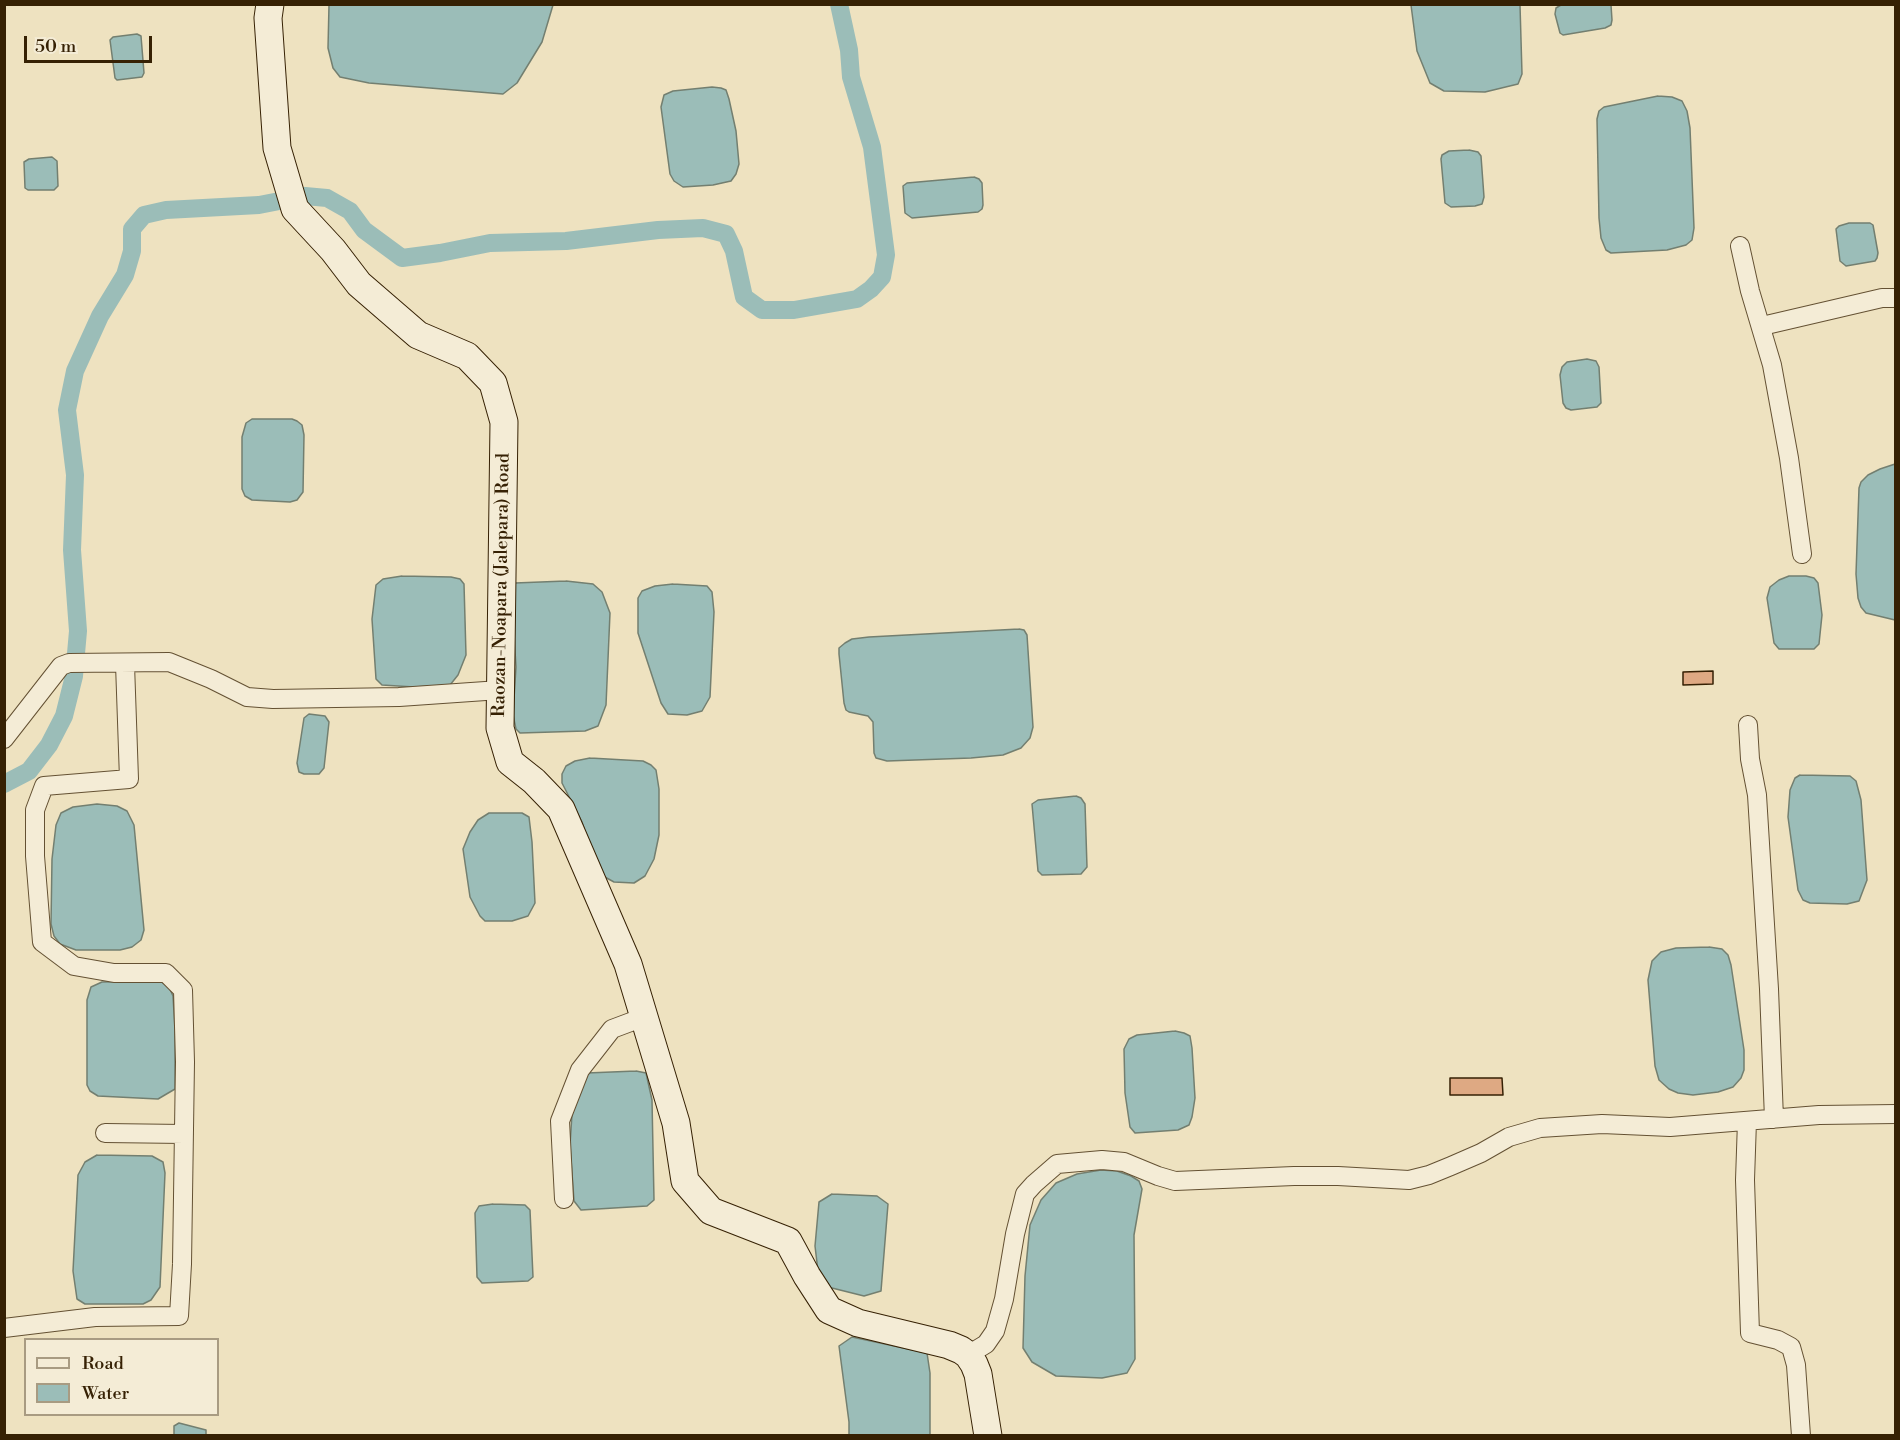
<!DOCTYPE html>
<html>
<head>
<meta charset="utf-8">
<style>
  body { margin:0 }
  #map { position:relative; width:1900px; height:1440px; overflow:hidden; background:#eee2c0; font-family:"Libre Bodoni",serif }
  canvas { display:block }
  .frame { position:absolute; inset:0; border:6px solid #362104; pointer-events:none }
  .legend { position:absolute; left:24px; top:1338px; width:195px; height:78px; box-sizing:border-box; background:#f4ecd6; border:2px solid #a89b82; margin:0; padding:8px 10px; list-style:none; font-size:18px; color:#362104 }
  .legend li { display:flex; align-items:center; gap:12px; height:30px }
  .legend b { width:30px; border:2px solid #a89b82 }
  .scale { position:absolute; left:24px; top:36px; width:128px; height:27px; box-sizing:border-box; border:3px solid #362104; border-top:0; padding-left:8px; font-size:18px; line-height:21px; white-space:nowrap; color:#362104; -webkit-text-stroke:4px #f4ecd6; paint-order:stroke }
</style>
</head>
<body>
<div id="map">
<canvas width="1900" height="1440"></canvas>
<div class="frame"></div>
<ul class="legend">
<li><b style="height:8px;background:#f4ecd6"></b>Road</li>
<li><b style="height:16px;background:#9bbdb8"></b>Water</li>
</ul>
<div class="scale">50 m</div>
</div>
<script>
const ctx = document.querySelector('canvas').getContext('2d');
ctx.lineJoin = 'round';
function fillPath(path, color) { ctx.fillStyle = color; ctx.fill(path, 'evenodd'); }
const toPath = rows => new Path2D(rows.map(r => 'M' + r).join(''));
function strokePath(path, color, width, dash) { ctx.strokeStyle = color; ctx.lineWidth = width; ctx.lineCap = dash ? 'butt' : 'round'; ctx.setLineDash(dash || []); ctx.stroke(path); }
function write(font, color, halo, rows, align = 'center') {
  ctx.font = font + ' "Libre Bodoni",serif'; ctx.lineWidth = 5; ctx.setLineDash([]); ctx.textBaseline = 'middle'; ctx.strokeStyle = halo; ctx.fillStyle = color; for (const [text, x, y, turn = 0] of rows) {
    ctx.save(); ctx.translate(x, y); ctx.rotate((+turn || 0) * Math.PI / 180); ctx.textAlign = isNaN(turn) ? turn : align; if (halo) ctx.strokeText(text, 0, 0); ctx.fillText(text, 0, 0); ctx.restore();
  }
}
const water = toPath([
  [329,5,553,4,553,5,542,42,517,83,503,94,369,83,340,77,333,68,328,48,329,5],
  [1411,5,1520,5,1522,74,1518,84,1485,92,1444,91,1430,83,1417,51,1411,5],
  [1561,5,1611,5,1612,20,1611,25,1605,28,1563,35,1560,33,1555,14,1556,8,1561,5],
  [137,34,141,36,144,73,142,77,117,80,115,78,110,40,113,37,137,34],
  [712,87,721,88,726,90,729,99,736,131,739,164,736,174,731,181,713,185,683,187,674,181,670,174,661,107,664,95,673,91,712,87],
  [1658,96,1672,97,1682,101,1687,111,1690,128,1694,228,1692,240,1686,245,1667,250,1611,253,1606,250,1601,238,1599,218,1597,119,1599,111,1604,107,1658,96],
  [1469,150,1478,152,1481,156,1484,197,1482,204,1475,206,1451,207,1445,203,1441,159,1442,155,1449,151,1469,150],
  [52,157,57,161,58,186,54,190,28,190,25,188,24,162,29,159,52,157],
  [974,177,979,179,982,183,983,205,982,209,978,212,912,218,905,213,903,186,907,183,974,177],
  [1849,223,1870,223,1873,225,1878,253,1877,258,1875,261,1846,266,1840,261,1836,229,1839,226,1849,223],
  [1587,359,1596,361,1599,367,1601,403,1597,407,1571,410,1566,408,1563,403,1560,375,1562,367,1567,362,1587,359],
  [252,419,292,419,297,421,302,425,304,435,303,492,297,500,290,502,252,500,245,496,242,489,242,437,246,423,252,419],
  [1895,464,1896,464,1895,620,1866,613,1861,607,1858,598,1856,574,1859,488,1861,482,1868,475,1880,469,1895,464],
  [402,576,451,577,460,579,464,584,466,655,458,675,450,685,414,687,382,685,376,679,372,619,376,585,383,579,402,576],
  [1789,576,1806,576,1814,578,1818,583,1822,615,1819,644,1814,649,1779,649,1774,643,1767,598,1770,587,1779,580,1789,576],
  [566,581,593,584,602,592,610,613,606,705,598,726,585,731,520,733,516,729,513,715,516,667,512,602,515,583,566,581],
  [673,584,707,586,712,592,714,612,710,697,702,711,687,715,668,714,661,703,638,633,638,598,642,591,655,586,673,584],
  [1019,629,1024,630,1027,635,1033,727,1030,738,1021,748,1003,755,971,758,887,761,876,758,874,753,873,722,868,716,849,712,846,710,844,703,839,654,839,648,845,643,852,639,869,637,1019,629],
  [309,714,325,716,329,722,324,768,319,774,304,774,299,772,297,763,304,718,309,714],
  [590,758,643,761,651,765,656,770,659,789,659,835,654,859,645,876,634,883,614,882,603,876,593,857,582,822,562,783,562,774,566,766,575,761,590,758],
  [1800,775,1850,776,1856,781,1861,800,1867,880,1859,901,1847,904,1810,903,1803,900,1798,890,1788,817,1790,790,1795,778,1800,775],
  [1076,796,1081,798,1085,804,1087,867,1081,874,1042,875,1038,871,1032,804,1038,800,1076,796],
  [97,804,117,806,127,811,134,825,144,930,141,940,132,947,120,950,76,950,60,944,54,936,51,924,52,859,56,825,61,813,73,807,97,804],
  [489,813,522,813,529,817,532,842,535,903,528,916,512,921,485,921,480,916,470,897,463,849,470,832,478,820,489,813],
  [1709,947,1722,949,1728,955,1731,965,1744,1050,1744,1070,1741,1078,1733,1087,1718,1092,1693,1095,1678,1093,1669,1089,1659,1080,1655,1066,1648,980,1652,961,1661,952,1676,948,1709,947],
  [160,981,169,987,173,996,175,1030,175,1089,158,1099,98,1096,90,1091,87,1085,87,1000,91,987,102,982,160,981],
  [1175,1031,1184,1033,1190,1036,1192,1048,1195,1098,1192,1117,1189,1125,1178,1130,1135,1133,1130,1127,1125,1093,1124,1049,1129,1039,1137,1035,1175,1031],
  [636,1071,646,1073,652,1100,654,1200,647,1206,581,1210,574,1201,570,1145,572,1114,587,1073,636,1071],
  [97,1155,152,1156,163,1162,165,1173,160,1287,151,1300,143,1304,85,1304,77,1299,73,1271,78,1175,85,1162,97,1155],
  [1101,1170,1117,1171,1131,1176,1139,1181,1142,1189,1134,1235,1135,1359,1127,1373,1102,1378,1056,1376,1032,1362,1023,1348,1025,1276,1030,1225,1041,1200,1056,1183,1077,1174,1101,1170],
  [832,1194,877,1196,888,1204,881,1291,864,1296,828,1287,818,1271,815,1246,819,1202,832,1194],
  [493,1204,525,1205,530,1210,533,1277,528,1281,482,1283,477,1277,475,1213,479,1206,493,1204],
  [852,1337,927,1353,930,1373,930,1435,849,1435,849,1422,839,1346,852,1337],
  [179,1423,206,1430,206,1435,174,1435,174,1426,179,1423]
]);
const canal = toPath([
  [4,784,29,771,49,745,64,716,74,676,78,631,72,550,75,475,67,410,75,371,100,316,125,275,132,251,132,229,144,215,166,210,259,205,305,196,327,198,350,211,364,230,402,258,440,253,490,243,566,241,658,230,703,228,726,234,734,251,744,297,762,310,794,310,857,299,871,289,882,277,886,255,872,147,851,77,849,50,839,4]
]);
const building = toPath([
  [1713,671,1713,684,1683,685,1683,672,1713,671],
  [1450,1078,1502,1078,1503,1095,1450,1095,1450,1078]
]);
const street = toPath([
  [1740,246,1750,291,1772,365,1789,458,1802,554],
  [1762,326,1882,298,1896,298],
  [1748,725,1750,759,1757,795,1769,989,1774,1119],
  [4,739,61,666,69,663,169,662,211,679,247,697,273,699,399,697,500,690],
  [1747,1121,1745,1180,1750,1333,1778,1340,1791,1347,1796,1365,1801,1436],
  [105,1133,184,1134],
  [564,1199,560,1121,580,1070,612,1029,644,1017],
  [4,1328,95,1317,179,1316,182,1264,185,1062,183,990,166,973,114,973,74,966,42,942,35,856,35,810,44,786,129,779,125,664],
  [968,1355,986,1344,995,1331,1004,1299,1015,1234,1025,1194,1034,1184,1057,1164,1102,1160,1124,1162,1158,1176,1175,1181,1294,1176,1338,1176,1409,1180,1429,1175,1451,1166,1481,1153,1509,1137,1540,1128,1602,1124,1670,1127,1819,1115,1896,1114]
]);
const secondary = toPath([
  [270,4,268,18,277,148,295,209,333,250,359,284,418,335,467,356,493,383,504,422,500,728,510,762,534,781,561,809,628,964,676,1123,685,1181,711,1211,788,1241,807,1276,829,1310,858,1323,949,1345,961,1350,968,1355,974,1364,978,1374,988,1436]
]);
const streetNames = [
  ["Raozan-Noapara (Jalepara) Road",502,585,-89]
];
fillPath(water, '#9bbdb8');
strokePath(water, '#737f70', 1.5);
strokePath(canal, '#9bbdb8', 18);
fillPath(building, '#dea983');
strokePath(building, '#362104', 1.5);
strokePath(street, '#645133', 20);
strokePath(secondary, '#362104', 29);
strokePath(street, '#f4ecd6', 18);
strokePath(secondary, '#f4ecd6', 27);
write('18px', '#362104', '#f4ecd6', streetNames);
</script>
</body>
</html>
